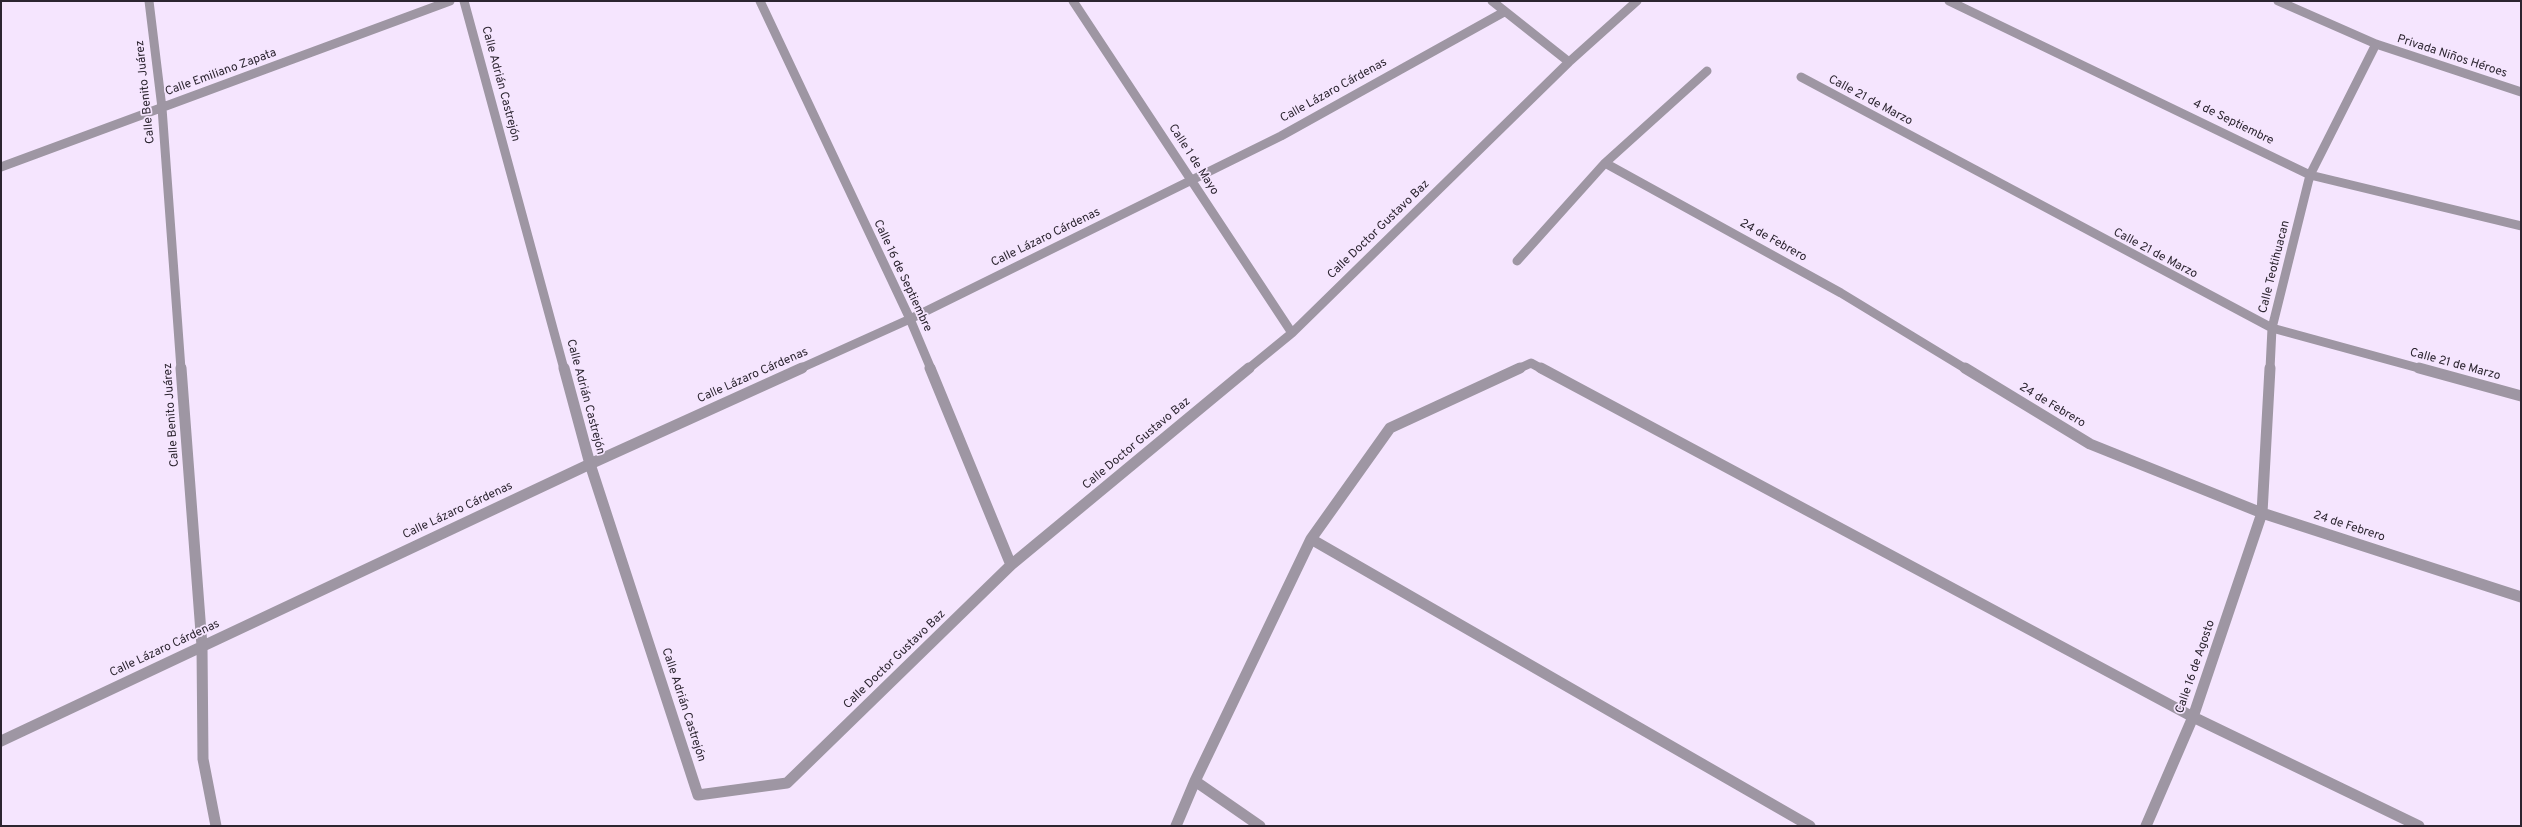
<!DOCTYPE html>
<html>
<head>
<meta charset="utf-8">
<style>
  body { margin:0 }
  #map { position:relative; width:2522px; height:827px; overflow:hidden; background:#f5e5fe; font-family:Overpass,sans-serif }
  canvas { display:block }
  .frame { position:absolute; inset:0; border:2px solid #2c2530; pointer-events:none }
</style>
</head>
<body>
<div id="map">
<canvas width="2522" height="827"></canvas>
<div class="frame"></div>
</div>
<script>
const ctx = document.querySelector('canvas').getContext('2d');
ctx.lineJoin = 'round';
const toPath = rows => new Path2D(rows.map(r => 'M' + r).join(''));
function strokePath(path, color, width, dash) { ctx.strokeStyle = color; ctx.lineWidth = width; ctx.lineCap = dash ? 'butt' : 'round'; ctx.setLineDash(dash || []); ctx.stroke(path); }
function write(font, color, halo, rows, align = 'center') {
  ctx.font = font + ' Overpass,sans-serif'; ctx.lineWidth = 3.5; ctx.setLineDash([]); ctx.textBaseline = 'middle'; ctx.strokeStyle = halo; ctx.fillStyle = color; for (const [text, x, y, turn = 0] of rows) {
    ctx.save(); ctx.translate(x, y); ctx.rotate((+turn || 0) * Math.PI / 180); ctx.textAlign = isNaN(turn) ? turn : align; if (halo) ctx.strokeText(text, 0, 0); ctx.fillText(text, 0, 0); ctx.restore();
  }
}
const minorFar1 = toPath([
  [149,1,162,108,181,369],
  [464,1,564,369],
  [760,1,910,319,931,369],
  [1073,1,1292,333],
  [1492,1,1569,62],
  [1949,1,2310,175,2521,226],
  [2278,1,2376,44,2521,92],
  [1801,77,2272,328,2422,369],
  [1605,163,1841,293,1966,369],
  [1,167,450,1],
  [1517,261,1605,163,1707,71],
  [799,369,910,319,1281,136,1504,12],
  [1248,369,1292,333,1569,62,1637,1],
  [1518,369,1531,363,1542,369],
  [2270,369,2272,328,2310,175,2376,44]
]);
const minor = toPath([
  [181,368,202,646,203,759,216,826],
  [564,368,590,464,698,795,787,783,1011,565,1249,368],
  [930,368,1011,565],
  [1541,368,2193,717,2419,826],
  [1965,368,2090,444,2262,513,2521,597],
  [2419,368,2521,396],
  [1311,539,1810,826],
  [1,741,590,464,802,368],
  [1195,781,1260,826],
  [1176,826,1195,781,1311,539,1390,428,1520,368],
  [2146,826,2193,717,2262,513,2270,368]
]);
const streetNames = [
  ["Privada Niños Héroes",2452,57,18],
  ["Calle Emiliano Zapata",221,73,-20],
  ["Calle Adrián Castrejón",500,84,75],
  ["Calle Lázaro Cárdenas",1334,91,-29],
  ["Calle Benito Juárez",146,92,-96],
  ["Calle 21 de Marzo",1870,101,28],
  ["4 de Septiembre",2233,123,26],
  ["Calle 1 de Mayo",1193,160,57],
  ["Calle Doctor Gustavo Baz",1379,230,-44],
  ["Calle Lázaro Cárdenas",1046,238,-26],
  ["24 de Febrero",1773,241,29],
  ["Calle 21 de Marzo",2155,254,28],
  ["Calle Teotihuacan",2275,267,-76],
  ["Calle 16 de Septiembre",902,276,65],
  ["Calle 21 de Marzo",2455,365,15],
  ["Calle Lázaro Cárdenas",753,376,-24],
  ["Calle Adrián Castrejón",585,397,75],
  ["24 de Febrero",2052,406,31],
  ["Calle Benito Juárez",172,415,-94],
  ["Calle Doctor Gustavo Baz",1137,444,-40],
  ["Calle Lázaro Cárdenas",458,511,-25],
  ["24 de Febrero",2349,527,18],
  ["Calle Lázaro Cárdenas",165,649,-25],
  ["Calle Doctor Gustavo Baz",895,660,-44],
  ["Calle 16 de Agosto",2196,667,-71],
  ["Calle Adrián Castrejón",683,705,72]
];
strokePath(minorFar1, '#9e96a3', 9);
strokePath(minor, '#9e96a3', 11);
write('12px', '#2c2530', '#f5e5fe', streetNames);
</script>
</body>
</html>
